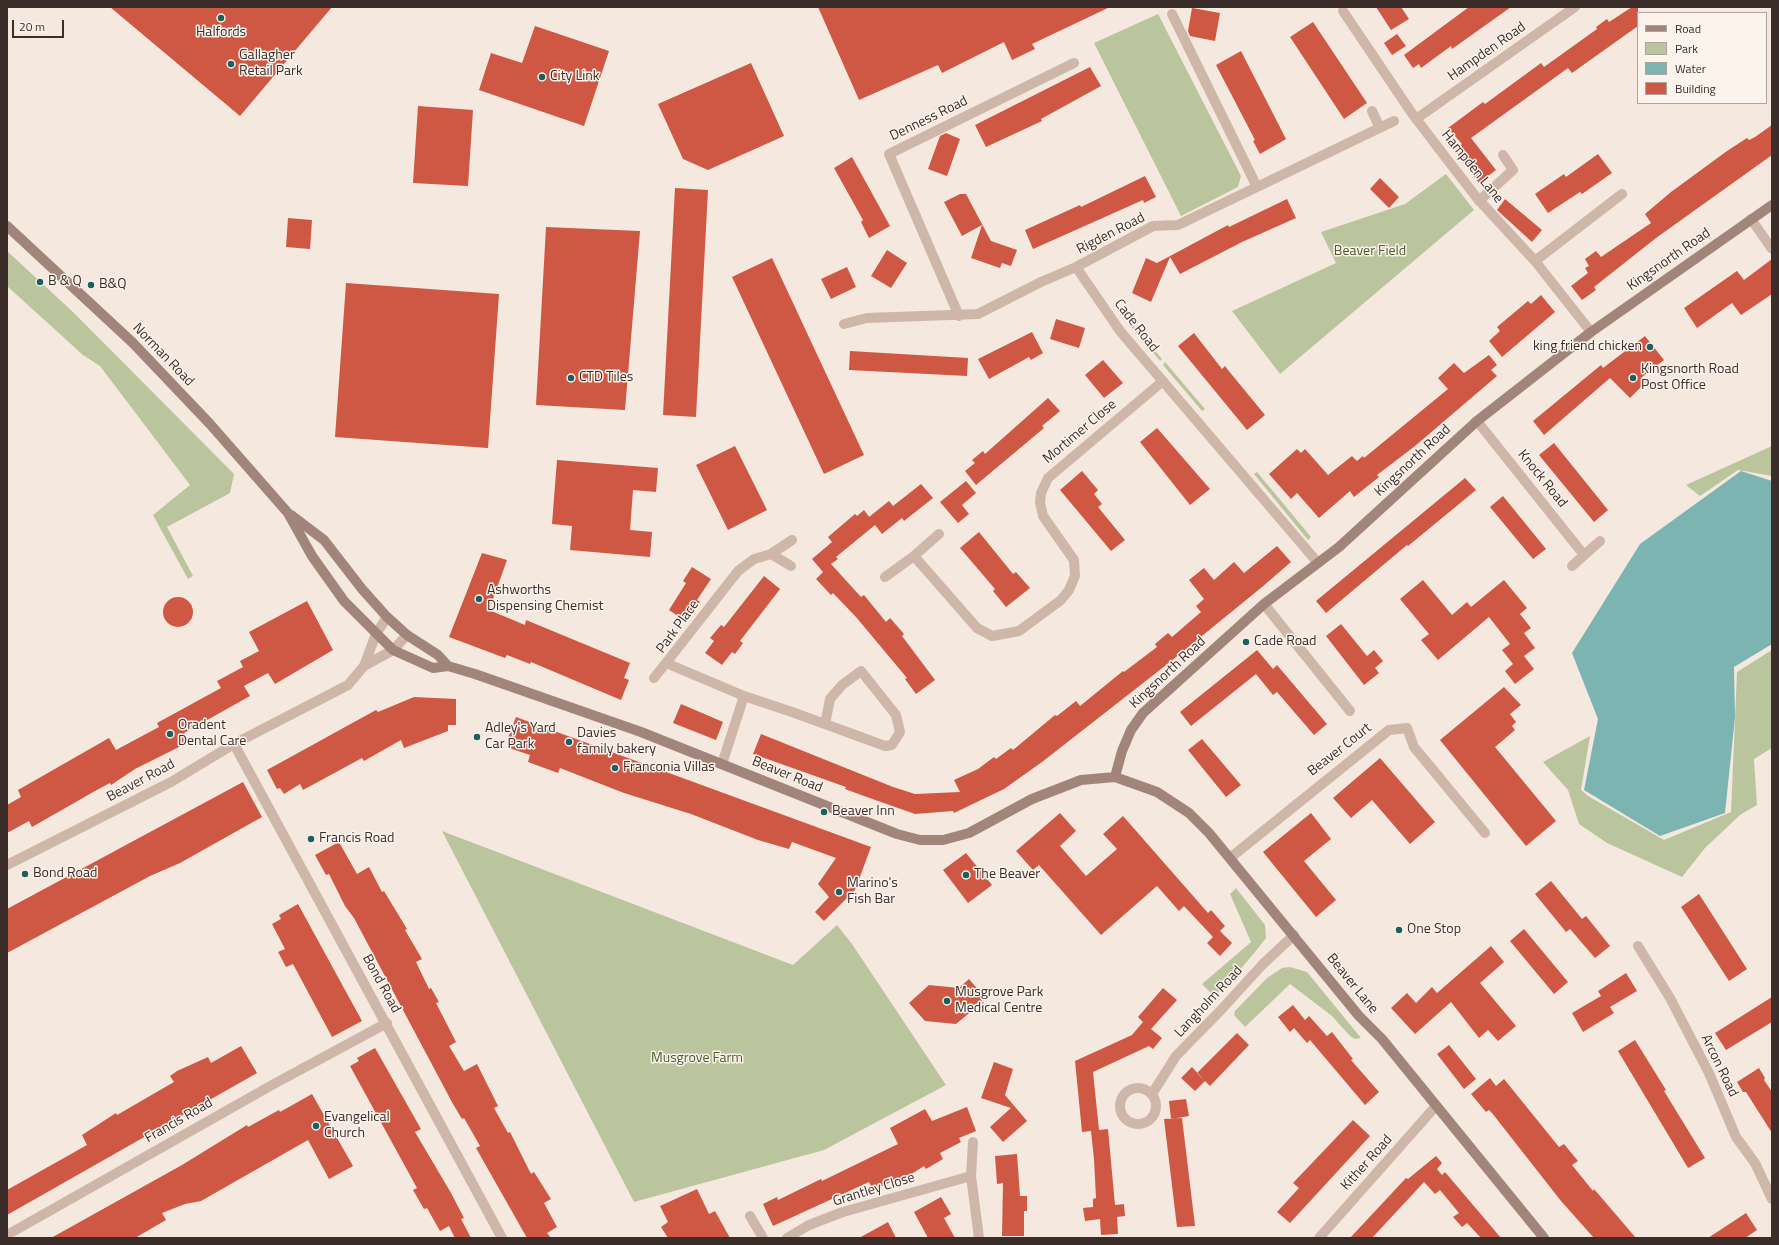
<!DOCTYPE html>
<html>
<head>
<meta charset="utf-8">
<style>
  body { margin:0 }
  #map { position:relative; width:1779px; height:1245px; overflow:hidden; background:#f5e8df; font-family:"Titillium Web",sans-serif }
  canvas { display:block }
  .frame { position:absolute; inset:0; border:8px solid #3b2d29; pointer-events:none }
  .legend { position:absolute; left:1637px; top:12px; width:130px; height:92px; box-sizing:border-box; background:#fbf3ec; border:1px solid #aea49e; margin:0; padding:5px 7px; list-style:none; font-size:12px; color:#3b2d29 }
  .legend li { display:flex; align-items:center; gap:8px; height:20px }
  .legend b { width:20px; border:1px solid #aea49e }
  .scale { position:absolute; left:12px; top:20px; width:52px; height:18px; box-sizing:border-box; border:2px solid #3b2d29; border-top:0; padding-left:5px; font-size:12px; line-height:14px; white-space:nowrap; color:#3b2d29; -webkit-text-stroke:3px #fbf3ec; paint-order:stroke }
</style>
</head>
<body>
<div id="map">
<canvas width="1779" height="1245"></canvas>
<div class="frame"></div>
<ul class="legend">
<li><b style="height:5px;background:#a2857a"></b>Road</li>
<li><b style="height:11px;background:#bbc59d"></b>Park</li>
<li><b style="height:11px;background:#7bb4b1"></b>Water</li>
<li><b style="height:11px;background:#ce5843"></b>Building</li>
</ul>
<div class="scale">20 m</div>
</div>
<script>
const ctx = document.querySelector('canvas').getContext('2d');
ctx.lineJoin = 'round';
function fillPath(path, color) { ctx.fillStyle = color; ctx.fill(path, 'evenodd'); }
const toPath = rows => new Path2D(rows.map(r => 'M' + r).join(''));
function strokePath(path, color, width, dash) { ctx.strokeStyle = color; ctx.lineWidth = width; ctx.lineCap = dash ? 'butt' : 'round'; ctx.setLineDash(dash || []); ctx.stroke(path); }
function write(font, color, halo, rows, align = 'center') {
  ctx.font = font + ' "Titillium Web",sans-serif'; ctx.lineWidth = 3; ctx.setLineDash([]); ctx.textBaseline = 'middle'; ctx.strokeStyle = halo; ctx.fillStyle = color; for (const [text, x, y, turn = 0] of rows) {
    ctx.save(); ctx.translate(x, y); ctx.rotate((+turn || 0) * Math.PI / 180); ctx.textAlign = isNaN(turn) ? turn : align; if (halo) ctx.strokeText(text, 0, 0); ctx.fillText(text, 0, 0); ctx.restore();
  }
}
const green = toPath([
  [1158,14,1241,176,1238,187,1181,216,1094,43],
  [1446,174,1474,210,1280,374,1232,311,1336,263,1321,232,1405,204],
  [7,251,73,312,234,474,230,493,167,527,193,576,188,579,153,515,190,485,100,366,83,355,7,286],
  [1124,315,1162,359,1160,361,1123,316],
  [1165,362,1205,409,1202,411,1163,365],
  [1772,446,1772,476,1738,470,1700,496,1686,485],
  [1257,472,1311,537,1308,540,1254,474],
  [1772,650,1772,748,1754,759,1757,805,1740,815,1705,848,1682,877,1607,843,1579,824,1568,790,1543,762,1590,736,1581,790,1588,796,1664,840,1731,812,1737,672],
  [442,831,793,965,837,925,852,944,946,1085,824,1150,634,1202],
  [1236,888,1265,925,1266,938,1255,952,1225,987,1217,993,1211,993,1202,984,1251,942,1230,894],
  [1290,967,1307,972,1361,1038,1355,1039,1350,1036,1332,1016,1290,984,1245,1027,1234,1015,1235,1011,1267,978,1282,968]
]);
const water = toPath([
  [1741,471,1772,481,1772,644,1734,667,1735,717,1725,813,1660,836,1584,790,1598,719,1572,653,1640,544]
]);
const building = toPath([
  [110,7,332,7,240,116],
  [818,7,1110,7,1032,44,1035,49,1012,60,1004,42,942,73,938,65,859,100],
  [1376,7,1401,7,1409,19,1391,30],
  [1469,7,1511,7,1452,49,1451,46,1421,68,1419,64,1413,68,1404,55],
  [1632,7,1638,7,1638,26,1572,73,1568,68,1471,138,1496,170,1479,183,1454,150,1462,144,1448,128,1483,102,1485,104,1541,63,1544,67,1597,29,1596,27,1607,19,1609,22],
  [1192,8,1220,13,1215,41,1190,36,1188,31],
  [1313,22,1367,103,1344,119,1290,37],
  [535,26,609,51,584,126,479,90,491,53,522,63],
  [1397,34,1406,46,1392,55,1384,43],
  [1241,51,1286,139,1260,154,1253,141,1255,140,1216,65],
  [751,63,784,136,708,170,683,159,658,104],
  [1090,67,1101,86,1041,119,1042,121,986,147,975,125],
  [418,106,473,110,468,186,413,183],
  [1772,125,1772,155,1656,238,1594,287,1596,290,1582,300,1571,286,1588,273,1585,268,1589,266,1585,259,1596,251,1601,257,1651,223,1645,214,1671,192,1727,151,1747,138,1749,140,1755,137],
  [946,133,960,139,947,176,928,169,940,136],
  [1598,154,1612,173,1582,194,1580,192,1548,213,1535,194,1564,174,1566,177],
  [852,157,890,226,869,238,861,222,863,220,834,168],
  [1145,176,1156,197,1144,203,1143,200,1033,249,1025,230,1080,205,1081,207],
  [1380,178,1399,197,1389,208,1370,189],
  [675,188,708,190,696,417,663,415],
  [960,194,966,194,991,241,1017,250,1011,266,1002,263,1000,268,971,258,982,225,962,236,944,202],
  [1287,199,1296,218,1242,242,1180,274,1170,257,1151,302,1132,293,1146,258,1157,263,1228,225,1229,227],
  [1505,199,1542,230,1532,242,1497,210],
  [288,218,312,220,310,249,286,247],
  [546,227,640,231,625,410,536,405],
  [887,250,907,263,891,288,871,276],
  [772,258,864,455,824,474,732,277],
  [1772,259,1772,294,1741,315,1732,303,1697,328,1684,308,1737,271,1744,280],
  [847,267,856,287,831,299,821,279],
  [346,283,499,294,488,448,335,437],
  [1541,295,1555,312,1502,357,1489,341,1500,331,1497,327,1528,301,1531,304],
  [1056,319,1085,328,1079,348,1050,339],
  [1032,332,1043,353,1031,360,1029,357,989,379,978,359],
  [1194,333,1222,369,1225,366,1228,370,1265,415,1247,430,1178,346],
  [1645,336,1664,360,1642,377,1646,382,1630,398,1610,378,1544,435,1533,421,1601,365,1603,368],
  [850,351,968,358,967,376,849,370],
  [1489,355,1497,365,1491,370,1497,376,1415,446,1377,475,1379,477,1354,497,1350,491,1319,518,1297,493,1291,499,1269,474,1297,449,1301,453,1305,449,1328,475,1352,456,1357,461,1363,456,1364,458,1448,389,1438,378,1454,363,1464,373],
  [1103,360,1123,383,1104,398,1085,375],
  [1048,398,1060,411,1042,426,1044,428,976,485,965,471,975,463,972,460,983,451,985,454],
  [1157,428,1210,489,1190,505,1140,442],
  [1554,443,1608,510,1594,522,1539,455],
  [735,446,767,510,728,530,696,465],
  [557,460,658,468,656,492,633,490,630,530,652,532,650,557,570,550,572,526,552,524],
  [1082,471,1098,490,1094,494,1102,504,1098,507,1125,540,1111,551,1060,490],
  [1465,478,1476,490,1408,546,1407,545,1326,613,1316,601],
  [966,481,976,493,962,505,969,514,958,523,940,502],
  [921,484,933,498,904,521,902,518,882,534,875,525,836,557,838,559,831,564,861,597,864,595,886,622,890,618,904,634,902,636,935,680,916,694,905,679,907,678,856,617,833,593,831,595,816,579,828,567,823,572,812,559,832,542,828,537,855,514,857,516,864,510,870,518,869,517,889,501,893,506],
  [1503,496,1546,549,1533,559,1490,507],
  [979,532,1013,574,1016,572,1030,588,1006,607,993,591,995,589,960,548],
  [1277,546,1291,562,1262,587,1170,662,1042,762,1004,789,954,813,953,811,915,814,864,796,845,789,846,787,753,754,761,734,893,787,915,794,960,792,954,780,978,769,994,757,996,759,1011,748,1013,750,1055,715,1057,716,1076,701,1080,706,1123,671,1124,672,1157,647,1155,644,1168,633,1172,637,1201,612,1196,606,1204,599,1189,580,1204,568,1214,580,1234,562,1244,573],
  [482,553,507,560,489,610,525,625,526,620,630,663,624,678,629,680,621,700,531,662,530,664,507,655,505,658,449,637],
  [692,567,711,579,697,600,700,602,687,622,669,610,686,583,683,581],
  [764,576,780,589,740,641,743,643,735,654,732,652,722,665,705,653,714,641,710,638,721,625,724,627],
  [1423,580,1452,615,1467,602,1471,607,1504,580,1527,608,1520,614,1531,628,1524,633,1535,648,1524,656,1534,669,1515,684,1505,671,1513,664,1502,650,1510,644,1489,617,1438,660,1421,640,1429,634,1400,599],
  '163 612a15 15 0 1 1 30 0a15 15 0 1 1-30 0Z',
  [307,601,333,650,275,684,268,673,244,686,250,696,184,733,189,742,135,769,111,785,110,783,95,791,32,827,29,821,7,833,7,805,21,797,18,790,109,738,116,750,159,727,157,723,221,688,217,681,243,667,240,661,259,651,249,632],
  [1341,624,1367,656,1374,650,1383,661,1375,668,1379,673,1364,685,1326,636],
  [1257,650,1273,669,1277,665,1327,724,1314,735,1277,692,1273,695,1256,674,1191,726,1180,712],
  [1504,687,1521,705,1510,714,1516,722,1512,726,1515,730,1495,747,1556,821,1526,846,1440,740],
  [414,697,456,699,456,725,448,725,448,731,404,748,401,740,364,761,362,758,303,790,300,784,284,794,280,788,277,789,267,770,376,710,378,712],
  [681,704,723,722,716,740,673,723],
  [516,717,871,847,855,890,824,921,815,912,829,897,818,884,836,858,792,842,789,849,758,840,691,814,624,793,560,768,558,773,528,762,530,755,509,748,512,739,508,738],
  [1202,739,1241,785,1226,797,1188,750],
  [1380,758,1435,822,1410,844,1372,800,1351,818,1333,798],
  [243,782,262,817,180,863,150,876,7,953,7,909],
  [1060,813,1076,831,1060,846,1086,876,1117,849,1103,834,1123,816,1208,913,1211,910,1225,926,1220,931,1232,943,1220,956,1207,943,1213,937,1184,906,1179,911,1157,886,1101,935,1039,865,1033,870,1016,851],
  [1311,813,1331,839,1304,861,1336,900,1316,917,1263,852],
  [339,842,357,874,369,867,382,892,384,891,407,929,405,930,422,959,416,962,429,989,431,988,439,1002,436,1003,456,1042,449,1046,464,1071,477,1064,498,1106,494,1108,508,1133,510,1132,531,1174,534,1172,551,1199,544,1203,557,1227,547,1233,551,1238,527,1238,476,1148,480,1146,464,1118,462,1119,453,1104,354,918,345,906,329,874,326,875,315,855],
  [966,853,992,885,968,903,943,870],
  [1551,881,1582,919,1586,916,1610,946,1595,958,1570,929,1566,932,1535,894],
  [1699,894,1747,969,1729,981,1681,907],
  [298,904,362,1021,332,1037,293,964,286,967,278,952,285,949,272,924,281,919,279,915],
  [1524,929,1568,982,1554,994,1510,941],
  [1491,946,1504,962,1480,983,1516,1026,1498,1041,1488,1030,1479,1038,1451,1002,1415,1034,1391,1008,1407,993,1416,1003,1432,987,1437,993],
  [1626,973,1637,991,1610,1007,1614,1013,1583,1032,1572,1013,1601,996,1598,991],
  [969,979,986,999,956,1024,925,1021,909,1003,929,985,959,988],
  [1163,988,1177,1000,1151,1029,1162,1038,1153,1049,1149,1046,1093,1072,1099,1130,1108,1129,1115,1205,1124,1204,1125,1216,1117,1217,1118,1234,1101,1235,1100,1219,1085,1221,1083,1208,1093,1207,1093,1199,1096,1198,1094,1159,1091,1131,1082,1132,1075,1061,1132,1035,1143,1022,1138,1017],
  [1772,997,1772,1022,1726,1050,1715,1033],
  [1293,1005,1305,1020,1309,1016,1327,1036,1332,1032,1353,1059,1351,1060,1379,1092,1365,1105,1310,1040,1307,1043,1294,1028,1290,1032,1278,1017],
  [1237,1033,1249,1045,1210,1086,1197,1073],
  [1635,1040,1666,1090,1664,1091,1705,1158,1688,1168,1618,1051],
  [1449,1045,1476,1079,1464,1089,1437,1054],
  [241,1046,257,1073,7,1215,7,1190,87,1145,82,1135,116,1113,117,1115,174,1082,170,1076,177,1071,208,1057,211,1063],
  [375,1048,421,1129,415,1132,451,1193,464,1218,461,1219,471,1238,455,1238,449,1226,440,1231,427,1208,424,1209,413,1190,417,1188,350,1066,359,1061,357,1058],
  [994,1062,1013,1069,1005,1095,1027,1121,1003,1142,990,1127,1011,1108,981,1098],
  [1192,1067,1205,1081,1195,1091,1181,1078],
  [1759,1068,1765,1078,1764,1080,1772,1092,1772,1133,1746,1092,1743,1092,1737,1082],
  [1490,1078,1496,1086,1504,1079,1559,1147,1564,1144,1578,1161,1572,1165,1593,1191,1594,1189,1636,1238,1594,1238,1561,1201,1492,1113,1489,1110,1486,1112,1471,1094],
  [312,1094,353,1166,329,1179,308,1140,201,1201,185,1204,162,1213,166,1220,135,1238,51,1238,182,1165,247,1125,248,1127,279,1110,280,1112],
  [1186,1099,1189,1116,1171,1119,1169,1101],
  [967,1107,976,1131,959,1138,961,1142,940,1153,943,1159,926,1169,924,1166,899,1182,897,1179,873,1190,869,1182,773,1226,763,1204,777,1197,778,1200,821,1179,822,1181,898,1144,890,1128,925,1109,932,1121],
  [1182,1118,1195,1226,1177,1227,1164,1119],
  [1353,1120,1370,1136,1290,1223,1277,1212,1299,1188,1293,1183],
  [1017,1154,1020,1196,1027,1196,1027,1211,1024,1211,1024,1236,1002,1236,1003,1183,997,1184,995,1156],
  [1436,1156,1442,1163,1437,1169,1442,1175,1445,1172,1501,1238,1481,1238,1467,1223,1462,1227,1453,1217,1459,1213,1440,1190,1435,1194,1424,1182,1372,1238,1350,1238,1406,1178,1408,1179],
  [697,1189,709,1214,715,1211,730,1238,668,1238,661,1227,668,1222,660,1206],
  [941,1197,951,1214,944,1218,955,1238,928,1238,914,1212],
  [1746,1213,1757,1230,1745,1238,1708,1238],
  [888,1222,896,1238,859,1238]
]);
const street = toPath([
  [1343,11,1411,112,1446,158,1477,198,1535,261,1591,332],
  [1172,14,1257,187],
  [1372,111,1380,128],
  [1416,119,1575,7],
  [1479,201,1513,170,1503,155],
  [1751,219,1772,249],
  [1535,261,1622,194],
  [1076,267,1120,331,1318,563],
  [959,316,889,154,1074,63],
  [844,324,867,318,978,314,1041,282,1076,267,1153,226,1178,225,1394,121],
  [1477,421,1584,555],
  [792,540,771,554,754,559,738,571,666,663,744,696,792,712,825,724,885,746,892,745,900,732,896,715,861,671,842,685,830,699,825,724],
  [771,554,791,566],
  [914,556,977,628,992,636,1019,631,1061,600,1069,590,1075,576,1074,560,1043,516,1040,502,1041,493,1048,478,1163,381],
  [1572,566,1600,541],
  [885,577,914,556,939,534],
  [1264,604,1350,711],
  [364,666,393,650,407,635],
  [654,678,666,663],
  [234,744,502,1238],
  [722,764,744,696],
  [1230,858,1389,730,1407,728,1414,747,1485,833],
  [7,865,171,782,234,744,348,685,364,666,376,634,387,617],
  [1638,946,1670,998,1709,1073,1736,1137,1755,1163,1772,1199],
  '1120 1106a18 18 0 1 1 36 0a18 18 0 1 1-36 0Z',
  [1152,1094,1176,1056,1221,1010,1262,965,1294,935],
  [973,1142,971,1176,979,1238],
  [750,1216,763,1238],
  [7,1235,272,1085,387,1023],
  [787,1238,809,1225,843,1212,971,1176],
  [1319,1238,1435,1107]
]);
const secondary = toPath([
  [7,226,133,343,210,424,288,513,312,556,344,601,393,650,433,668,448,666,475,674,641,732,897,834,920,840,943,840,969,833,1032,799,1081,780,1115,777,1157,792,1189,813,1209,833,1359,1016,1382,1039,1544,1238],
  [291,515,324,540,362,589,387,617,407,635,438,655,448,666],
  [1115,777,1122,751,1131,730,1143,713,1264,604,1339,547,1477,421,1591,332,1772,205]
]);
const markers = [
  [221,18,4,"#1b605e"],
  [231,64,4,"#1b605e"],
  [542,77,4,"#1b605e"],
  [40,282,4,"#1b605e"],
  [91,285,4,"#1b605e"],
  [1650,347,4,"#1b605e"],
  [571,378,4,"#1b605e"],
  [1633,378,4,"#1b605e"],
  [479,599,4,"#1b605e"],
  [1246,642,4,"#1b605e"],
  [170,734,4,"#1b605e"],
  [477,737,4,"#1b605e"],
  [569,742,4,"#1b605e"],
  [615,768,4,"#1b605e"],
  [824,812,4,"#1b605e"],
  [311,839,4,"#1b605e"],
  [25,874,4,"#1b605e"],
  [966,875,4,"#1b605e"],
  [839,892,4,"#1b605e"],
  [1399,930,4,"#1b605e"],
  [947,1001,4,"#1b605e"],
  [316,1126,4,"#1b605e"]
];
const poiNames = [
  ["Halfords",221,33,"center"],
  ["Gallagher",239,56],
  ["Retail Park",239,72],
  ["City Link",550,77],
  ["B & Q",48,282],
  ["B&Q",99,285],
  ["king friend chicken",1642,347,"right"],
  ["Kingsnorth Road",1641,370],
  ["Post Office",1641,386],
  ["CTD Tiles",579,378],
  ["Ashworths",487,591],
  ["Dispensing Chemist",487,607],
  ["Cade Road",1254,642],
  ["Oradent",178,726],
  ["Dental Care",178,742],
  ["Adley's Yard",485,729],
  ["Car Park",485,745],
  ["Davies",577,734],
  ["family bakery",577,750],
  ["Franconia Villas",623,768],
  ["Beaver Inn",832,812],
  ["Francis Road",319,839],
  ["Bond Road",33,874],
  ["The Beaver",974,875],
  ["Marino's",847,884],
  ["Fish Bar",847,900],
  ["One Stop",1407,930],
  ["Musgrove Park",955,993],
  ["Medical Centre",955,1009],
  ["Evangelical",324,1118],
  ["Church",324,1134]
];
const streetNames = [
  ["Hampden Road",1487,52,-35],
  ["Denness Road",929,119,-26],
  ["Hampden Lane",1472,167,51],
  ["Rigden Road",1111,234,-27],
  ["Kingsnorth Road",1669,260,-35],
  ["Cade Road",1136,326,52],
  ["Norman Road",163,355,46],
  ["Mortimer Close",1080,432,-40],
  ["Kingsnorth Road",1413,461,-43],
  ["Knock Road",1542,479,51],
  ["Park Place",678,627,-54],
  ["Kingsnorth Road",1168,673,-43],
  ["Beaver Court",1340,750,-38],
  ["Beaver Road",787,775,22],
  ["Beaver Road",141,781,-28],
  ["Bond Road",381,984,61],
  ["Beaver Lane",1352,984,51],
  ["Langholm Road",1209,1002,-47],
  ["Arcon Road",1719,1066,64],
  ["Francis Road",179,1121,-30],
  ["Kither Road",1367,1163,-48],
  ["Grantley Close",874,1190,-17]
];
const parkNames = [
  ["Beaver Field",1370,252],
  ["Musgrove Farm",697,1059]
];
fillPath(green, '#bbc59d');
fillPath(water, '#7bb4b1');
fillPath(building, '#ce5843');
strokePath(street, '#ceb7a9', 10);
strokePath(secondary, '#a2857a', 10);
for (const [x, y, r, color] of markers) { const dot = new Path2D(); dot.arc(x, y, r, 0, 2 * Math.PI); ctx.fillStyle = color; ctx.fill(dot); strokePath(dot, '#fbf3ec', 1.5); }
write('14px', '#3b2d29', '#fbf3ec', poiNames, 'left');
write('14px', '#3b2d29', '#fbf3ec', streetNames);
write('14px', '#4e5b2b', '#fbf3ec', parkNames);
</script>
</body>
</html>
